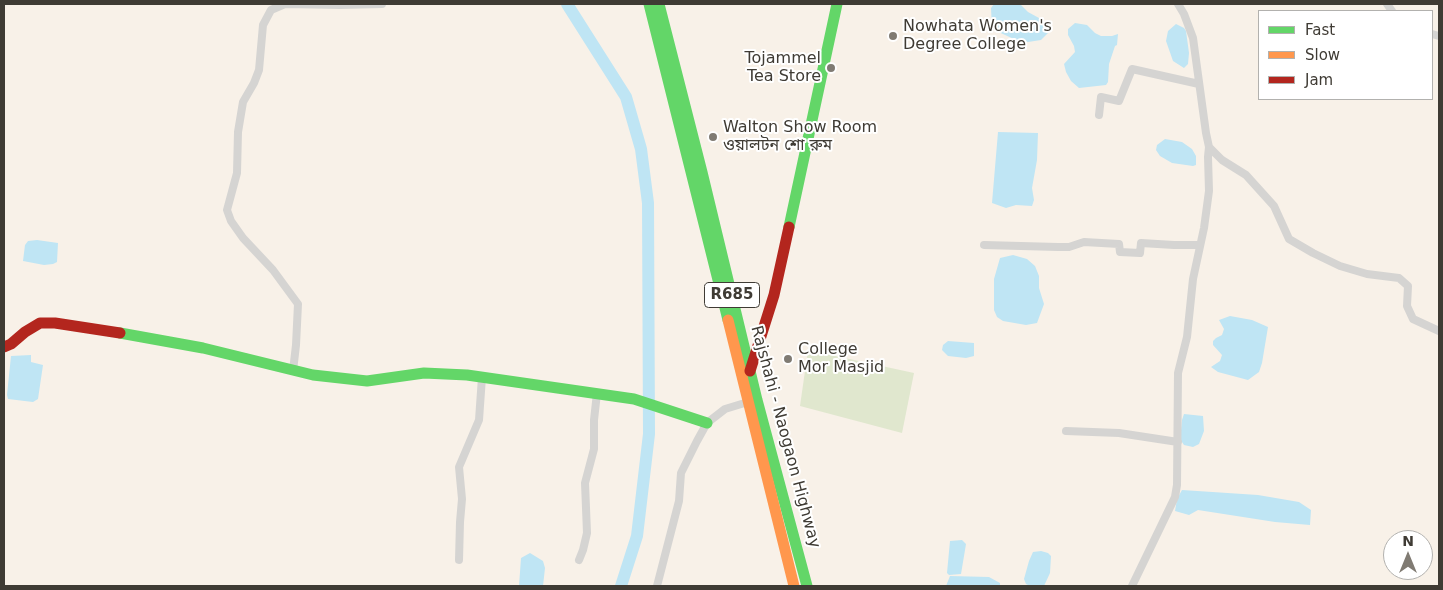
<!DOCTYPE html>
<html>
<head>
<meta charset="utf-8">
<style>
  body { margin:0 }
  #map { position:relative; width:1443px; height:590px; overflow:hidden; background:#f8f1e8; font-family:"DejaVu Sans",sans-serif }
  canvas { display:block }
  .frame { position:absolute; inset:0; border:5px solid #3f3b34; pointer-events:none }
  .legend { position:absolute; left:1258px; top:10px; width:175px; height:90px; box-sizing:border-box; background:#fff; border:1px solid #b2b1ae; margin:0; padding:6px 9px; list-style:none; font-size:15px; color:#3f3b34 }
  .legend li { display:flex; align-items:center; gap:10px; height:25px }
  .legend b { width:25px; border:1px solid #b2b1ae }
  .north { position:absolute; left:1383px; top:530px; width:50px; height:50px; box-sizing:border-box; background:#fff; border:1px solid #b2b1ae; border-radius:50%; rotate:0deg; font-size:14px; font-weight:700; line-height:20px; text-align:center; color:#3f3b34 }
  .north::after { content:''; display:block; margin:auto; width:18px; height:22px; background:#807b73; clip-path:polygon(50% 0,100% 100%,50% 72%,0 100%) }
</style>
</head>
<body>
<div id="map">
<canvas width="1443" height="590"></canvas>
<div class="frame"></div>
<ul class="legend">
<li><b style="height:6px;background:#63d668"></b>Fast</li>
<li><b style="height:6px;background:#ff974d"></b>Slow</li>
<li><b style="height:6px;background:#b3261e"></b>Jam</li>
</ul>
<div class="north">N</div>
</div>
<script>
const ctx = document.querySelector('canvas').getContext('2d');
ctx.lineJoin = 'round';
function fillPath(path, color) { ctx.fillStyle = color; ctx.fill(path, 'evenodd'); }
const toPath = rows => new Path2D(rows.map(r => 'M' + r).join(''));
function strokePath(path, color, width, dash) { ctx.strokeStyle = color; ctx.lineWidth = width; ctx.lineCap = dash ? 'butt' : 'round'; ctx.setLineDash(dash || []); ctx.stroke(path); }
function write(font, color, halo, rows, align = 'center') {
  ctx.font = font + ' "DejaVu Sans","Noto Sans Bengali",sans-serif'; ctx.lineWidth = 4; ctx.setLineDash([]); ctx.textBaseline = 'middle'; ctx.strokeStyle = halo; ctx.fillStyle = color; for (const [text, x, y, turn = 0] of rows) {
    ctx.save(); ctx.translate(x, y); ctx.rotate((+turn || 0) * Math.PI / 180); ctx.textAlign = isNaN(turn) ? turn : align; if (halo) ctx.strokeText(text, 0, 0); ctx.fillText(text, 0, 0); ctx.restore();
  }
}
const green = toPath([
  [808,350,914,373,902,433,800,406]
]);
const water = toPath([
  [994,4,1020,4,1028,12,1050,24,1049,32,1041,40,1028,42,1016,40,992,29,991,8],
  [1075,23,1087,25,1095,33,1101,36,1112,36,1118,34,1117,45,1115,46,1109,64,1108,82,1106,85,1079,88,1071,81,1066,72,1064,64,1075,52,1074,46,1068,35,1068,29],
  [1176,24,1184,28,1186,31,1189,53,1188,64,1184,68,1173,61,1166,41,1168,31],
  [998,132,1038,133,1037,160,1032,188,1034,200,1032,206,1016,205,1006,208,992,203],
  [1165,139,1182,142,1192,149,1196,156,1196,165,1193,166,1172,163,1160,156,1156,150,1157,145],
  [37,240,58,243,57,262,53,264,44,265,23,261,25,245,28,241],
  [1013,255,1027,259,1035,266,1039,276,1039,288,1044,304,1037,323,1026,325,1003,321,997,317,994,310,994,279,1000,258],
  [1230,316,1252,320,1268,327,1262,363,1259,372,1248,380,1218,372,1211,367,1220,361,1222,355,1213,345,1213,341,1216,338,1222,335,1224,329,1219,320],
  [948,341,974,343,974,356,966,358,948,356,942,350,943,345],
  [31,355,31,362,43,365,38,399,33,402,8,399,7,395,11,356],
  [1184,414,1203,416,1204,431,1199,444,1193,447,1184,445,1180,439,1182,420],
  [1182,490,1258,495,1299,502,1311,510,1310,525,1275,522,1198,510,1189,515,1175,511,1177,499],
  [962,540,966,544,961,574,949,575,947,573,950,541],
  [1041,551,1048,553,1051,556,1050,573,1044,586,1030,586,1026,584,1024,579,1029,561,1033,552],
  [530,553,543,561,545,568,543,586,519,586,521,558],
  [950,576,989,577,1000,583,1000,586,946,586]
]);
const river = toPath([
  [567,4,626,97,641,149,648,203,649,434,637,536,621,586]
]);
const street = toPath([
  [1178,4,1184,14,1193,38,1206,133,1209,147,1222,160,1246,175,1274,206,1289,239,1313,253,1340,266,1367,274,1399,278,1408,286,1407,306,1413,319,1439,331],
  [1387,4,1392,11],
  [1432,34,1439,36],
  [1099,115,1101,97,1119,101,1132,69,1199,84],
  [984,245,1058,247,1069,247,1084,242,1119,244,1120,252,1140,253,1141,243,1174,245,1200,245],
  [293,371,296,345,298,304,273,270,243,238,231,221,227,210,237,173,238,132,243,102,254,83,259,70,263,25,271,10,285,4,340,5,382,4],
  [1066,431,1119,433,1178,442],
  [459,560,460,522,462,499,459,467,479,420,482,377],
  [579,560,583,550,587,533,585,483,594,449,594,420,597,393],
  [657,586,679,501,681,473,697,441,707,423,725,409,748,402],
  [1132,586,1175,497,1177,485,1178,373,1187,337,1193,279,1204,228,1209,191,1208,157,1209,147]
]);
const fast = toPath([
  [649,4,728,320],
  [659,4,702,172,757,400,807,586],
  [789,227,837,4],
  [120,333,203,348,313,375,367,381,424,373,467,375,634,399,707,423]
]);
const slow = toPath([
  [728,320,794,586]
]);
const jam = toPath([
  [4,347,11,344,25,332,40,323,55,323,120,333],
  [750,371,774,295,789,227]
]);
const markers = [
  [893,36,5,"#807b73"],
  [831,68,5,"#807b73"],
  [713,137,5,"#807b73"],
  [788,359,5,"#807b73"]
];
const shields = [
  [732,295,55]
];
const shieldNames = [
  ["R685",732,295]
];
const poiNames = [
  ["Nowhata Women's",903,27],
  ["Degree College",903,45],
  ["Tojammel",821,59,"right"],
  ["Tea Store",821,77,"right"],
  ["Walton Show Room",723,128],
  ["ওয়ালটন শো রুম",723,146],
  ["College",798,350],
  ["Mor Masjid",798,368]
];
const streetNames = [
  ["Rajshahi - Naogaon Highway",785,437,75]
];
fillPath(green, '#e0e7ce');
fillPath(water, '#bfe5f4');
strokePath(river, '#bfe5f4', 12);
strokePath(street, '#d5d4d2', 8);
strokePath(fast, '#63d668', 11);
strokePath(slow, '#ff974d', 11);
strokePath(jam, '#b3261e', 11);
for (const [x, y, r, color] of markers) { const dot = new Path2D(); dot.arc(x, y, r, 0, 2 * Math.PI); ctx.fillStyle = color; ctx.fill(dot); strokePath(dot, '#fff', 2); }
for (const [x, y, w] of shields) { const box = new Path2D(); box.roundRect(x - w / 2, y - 12.5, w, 25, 4); ctx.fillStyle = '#fff'; ctx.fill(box); strokePath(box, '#3f3b34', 1); }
write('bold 15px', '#3f3b34', null, shieldNames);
write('16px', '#3f3b34', '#fff', poiNames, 'left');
write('16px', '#3f3b34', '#fff', streetNames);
</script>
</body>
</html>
